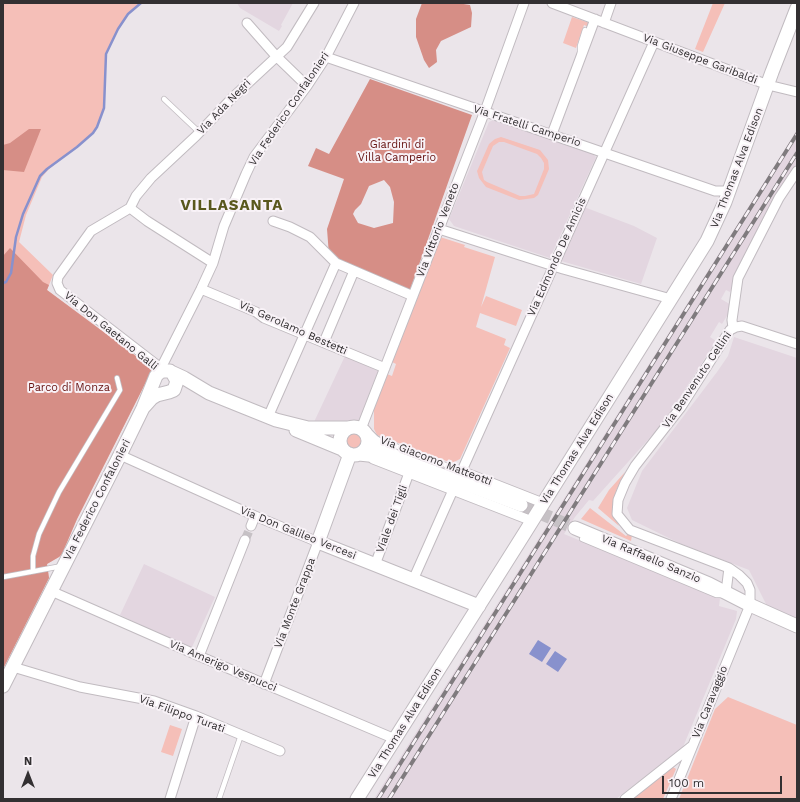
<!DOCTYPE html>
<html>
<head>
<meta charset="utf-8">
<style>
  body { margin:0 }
  #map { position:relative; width:800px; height:802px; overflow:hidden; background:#ebe5ea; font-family:"Work Sans",sans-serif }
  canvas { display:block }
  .frame { position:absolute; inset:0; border:4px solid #333032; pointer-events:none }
  .north { position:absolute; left:8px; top:754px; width:40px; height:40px; -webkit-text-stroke:3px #f8f2f7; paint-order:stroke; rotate:0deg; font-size:11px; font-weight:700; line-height:16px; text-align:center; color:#333032 }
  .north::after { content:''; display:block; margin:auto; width:14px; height:18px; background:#333032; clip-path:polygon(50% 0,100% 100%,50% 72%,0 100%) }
  .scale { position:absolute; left:662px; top:776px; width:120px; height:18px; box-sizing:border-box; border:2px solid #333032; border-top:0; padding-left:5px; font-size:12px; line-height:14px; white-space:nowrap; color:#333032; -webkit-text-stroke:3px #f8f2f7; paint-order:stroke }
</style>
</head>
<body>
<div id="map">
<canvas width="800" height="802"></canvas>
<div class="frame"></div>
<div class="north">N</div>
<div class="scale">100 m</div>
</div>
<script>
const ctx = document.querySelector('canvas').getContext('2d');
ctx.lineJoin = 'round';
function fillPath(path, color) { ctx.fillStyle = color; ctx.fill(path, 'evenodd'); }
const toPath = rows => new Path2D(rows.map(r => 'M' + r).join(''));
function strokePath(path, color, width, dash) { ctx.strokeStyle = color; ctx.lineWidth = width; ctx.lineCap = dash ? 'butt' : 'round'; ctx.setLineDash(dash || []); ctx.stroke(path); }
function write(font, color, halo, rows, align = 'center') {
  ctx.font = font + ' "Work Sans",sans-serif'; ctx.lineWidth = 4; ctx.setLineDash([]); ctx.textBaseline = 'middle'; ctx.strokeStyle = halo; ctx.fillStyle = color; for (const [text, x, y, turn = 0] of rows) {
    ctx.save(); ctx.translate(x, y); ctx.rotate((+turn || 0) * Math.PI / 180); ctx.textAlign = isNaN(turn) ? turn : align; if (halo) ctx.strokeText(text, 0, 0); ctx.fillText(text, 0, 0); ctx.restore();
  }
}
const built = toPath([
  [237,3,293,3,281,25,282,26,279,31,240,8],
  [493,120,591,152,596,157,550,258,454,226,449,219,489,122],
  [797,130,797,163,777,197,730,292,726,290,721,299,733,306,722,324,719,322,710,337,716,341,664,422,593,501,589,500,575,517,564,534,720,598,719,606,737,611,736,619,683,747,616,799,374,799],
  [584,207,634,226,657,238,641,284,561,261],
  [734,337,797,358,797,621,768,608,749,570,679,543,632,520,627,508,642,471,717,372,728,356],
  [345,356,378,371,358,423,314,422],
  [144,564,215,597,192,647,157,633,120,615]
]);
const green = toPath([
  [3,3,141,3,128,14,118,29,106,54,104,108,97,127,93,134,49,169,42,177,26,215,19,242,53,275,47,290,152,368,152,370,77,519,62,554,59,557,47,564,49,578,3,669],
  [713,3,725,3,703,52,695,49],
  [572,17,590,23,589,27,584,25,576,48,563,43],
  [501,137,540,150,548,160,549,169,538,195,534,198,519,200,486,187,479,178,477,171,478,169,489,144,495,139],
  [499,142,504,142,537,154,541,158,544,163,544,169,534,194,525,196,520,196,487,182,484,180,482,172,493,146],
  [437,236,465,245,464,247,495,257,481,307,486,296,522,310,516,326,480,313,476,327,506,339,504,345,510,348,460,459,452,463,377,435,374,429,374,409,387,374,392,376,396,364,392,362,414,305],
  '345 441a8 8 0 1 1 16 0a8 8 0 1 1-16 0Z',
  [625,472,616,491,613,503,614,515,619,526,598,508,609,490],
  [590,508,626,536,629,533,632,535,631,541,581,519],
  [728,697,797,725,797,799,679,799,715,709],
  [170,725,182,729,173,756,161,752],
  [673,767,676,769,663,799,632,799]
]);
const forest = toPath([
  [422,3,457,3,470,5,472,13,471,27,441,41,436,50,437,62,429,68,424,60,416,37,416,19],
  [370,79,472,115,410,290,329,255,327,229,344,179,308,166,316,148,329,154],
  [384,180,390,187,394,202,393,223,374,228,358,223,353,214,355,210,361,204,369,186],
  [29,129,41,129,24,172,3,170,3,145,10,143],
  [10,248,43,282,49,285,47,290,152,368,152,370,77,519,62,554,59,557,47,564,49,578,3,669,3,256]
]);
const water = toPath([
  [538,640,551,648,542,662,529,654],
  [555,651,567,659,558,672,546,664]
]);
const stream = toPath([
  [3,283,6,282,11,273,16,237,23,214,40,176,47,169,77,147,93,133,97,127,104,108,106,54,118,29,128,14,141,3]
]);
const streetTunnel = toPath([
  [245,540,251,526]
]);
const secondaryTunnel = toPath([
  [521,505,575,528]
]);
const lane = toPath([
  [580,54,580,46,585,30],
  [164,99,200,133],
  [380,440,464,472],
  [582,539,716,595,722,595],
  [33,571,33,556,39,534,59,492,120,390,117,378],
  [3,577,62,566],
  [219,799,241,735]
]);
const street = toPath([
  [552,3,768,85,797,92],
  [247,23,276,56,307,86],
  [604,23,611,3],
  [326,57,715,191,729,191],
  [552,134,595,19],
  [130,208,136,196,151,178,196,136,232,98,287,47,314,3],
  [130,208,91,231,58,277,57,283,60,290,157,365,161,372],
  [130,208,147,221,213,263],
  [273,221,290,227,310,237,336,263],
  [439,229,563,269,671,299],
  [201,289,256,312,264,318,385,368],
  [733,328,732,320,738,278,779,198,797,171],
  [324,342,354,271],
  [161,372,163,364,201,289,213,263,224,226,246,174,254,157,307,86,326,57,354,3],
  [268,417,336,263,413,296],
  [361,429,485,111,524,3],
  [120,455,255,516,318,542,264,684],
  [373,459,532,521],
  [543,503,464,472,464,466,654,42],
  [251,526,255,516],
  [375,565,409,473],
  [729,568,630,530,617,514,618,500,625,483,635,466,681,407,730,330,736,327,742,326,797,344],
  [413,580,453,490],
  [51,591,199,656,395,739],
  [199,656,245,540],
  [13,667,80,687,154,701,196,716,280,751],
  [170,799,196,716],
  [625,799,692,746],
  [671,799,750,605,750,590,747,583,739,575,729,568,726,592]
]);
const secondary = toPath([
  [171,372,184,378,209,393,276,420,308,428,348,428],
  '340 441a14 14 0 1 1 28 0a14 14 0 1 1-28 0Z',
  [296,430,342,449],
  [366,434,373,441,399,459,521,505],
  [350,454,318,542,479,606],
  [359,454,397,458],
  [575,528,709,584,750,605,797,626],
  [3,686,120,455,143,408,156,376,160,372,164,371,170,371,173,374,177,381,174,390,169,392,157,395,152,398,143,408],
  [357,799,524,534,707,241,725,202,772,72,797,8]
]);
const rail = toPath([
  [378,799,797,134],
  [389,799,797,153]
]);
const streetNames = [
  ["Via Giuseppe Garibaldi",700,59,21],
  ["Via Ada Negri",224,107,-46],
  ["Via Federico Confalonieri",289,109,-56],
  ["Via Fratelli Camperio",527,126,18],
  ["Via Thomas Alva Edison",737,168,-69],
  ["Via Vittorio Veneto",438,230,-69],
  ["Via Edmondo De Amicis",557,257,-66],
  ["Via Gerolamo Bestetti",293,328,24],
  ["Via Don Gaetano Galli",111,331,39],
  ["Via Benvenuto Cellini",697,380,-56],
  ["Via Thomas Alva Edison",577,449,-58],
  ["Via Giacomo Matteotti",436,461,21],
  ["Via Federico Confalonieri",97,500,-63],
  ["Viale dei Tigli",392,519,-70],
  ["Via Don Galileo Vercesi",298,533,22],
  ["Via Raffaello Sanzio",651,559,23],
  ["Via Monte Grappa",295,603,-69],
  ["Via Amerigo Vespucci",223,666,23],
  ["Via Caravaggio",710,702,-68],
  ["Via Filippo Turati",182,714,20],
  ["Via Thomas Alva Edison",405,723,-58]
];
const parkNames = [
  ["Giardini di",397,145],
  ["Villa Camperio",397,158],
  ["Parco di Monza",69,388]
];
const districtNames = [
  ["VILLASANTA",232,206]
];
fillPath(built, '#e3d6e0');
fillPath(green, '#f5bfb8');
fillPath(forest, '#d68e86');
fillPath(water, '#8891cd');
strokePath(stream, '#8891cd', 2.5);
strokePath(streetTunnel, '#c6c1c5', 9, [9, 4.5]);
strokePath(secondaryTunnel, '#c6c1c5', 13, [13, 6]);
strokePath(lane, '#c1bbc0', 6);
strokePath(street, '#c1bbc0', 11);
strokePath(secondary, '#c1bbc0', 15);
strokePath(lane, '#fff', 4.5);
strokePath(street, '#fff', 9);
strokePath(secondary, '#fff', 13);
strokePath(rail, '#7f7b7e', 4);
strokePath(rail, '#f8f2f7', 2.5, [8]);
write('11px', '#333032', '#f8f2f7', streetNames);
write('11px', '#671211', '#f8f2f7', parkNames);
ctx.letterSpacing = '1px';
write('bold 15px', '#59581d', '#f8f2f7', districtNames);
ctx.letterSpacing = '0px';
</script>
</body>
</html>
